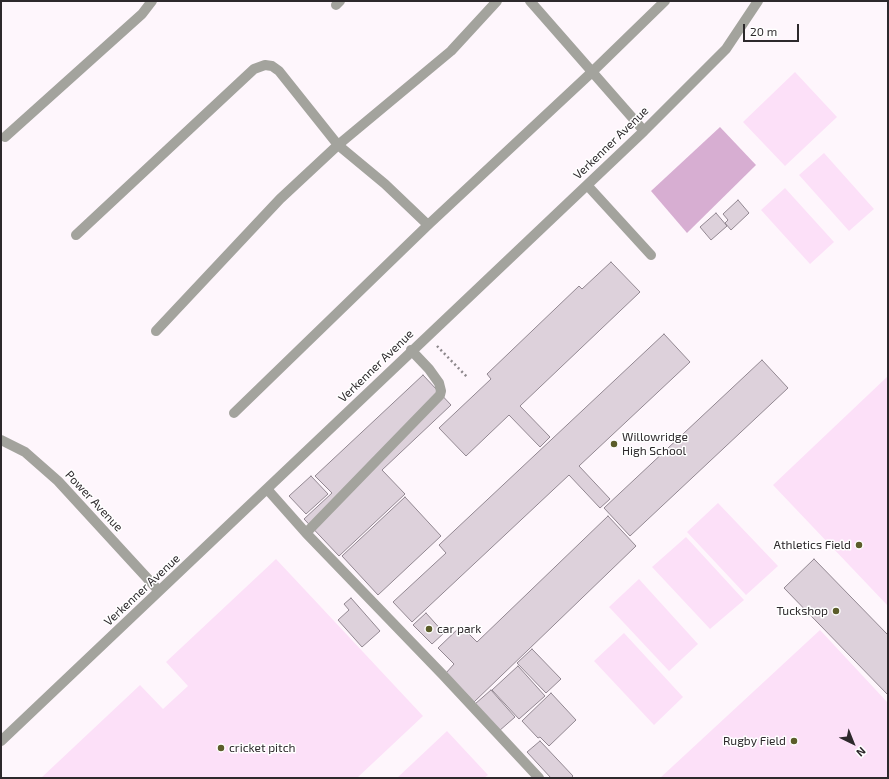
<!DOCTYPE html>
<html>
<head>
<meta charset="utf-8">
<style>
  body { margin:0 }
  #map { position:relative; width:889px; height:779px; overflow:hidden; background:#fef6fc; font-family:"Exo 2",sans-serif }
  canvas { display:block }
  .frame { position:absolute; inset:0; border:2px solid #2d292c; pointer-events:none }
  .north { position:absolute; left:833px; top:723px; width:40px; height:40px; -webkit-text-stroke:3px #fff; paint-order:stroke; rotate:137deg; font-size:11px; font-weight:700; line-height:16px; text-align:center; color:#2d292c }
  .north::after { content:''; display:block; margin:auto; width:14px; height:18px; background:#2d292c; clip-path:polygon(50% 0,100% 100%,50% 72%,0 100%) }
  .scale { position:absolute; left:743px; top:24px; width:56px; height:18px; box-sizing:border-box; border:2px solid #2d292c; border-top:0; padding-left:5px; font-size:12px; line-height:14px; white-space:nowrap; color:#2d292c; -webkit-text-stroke:3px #fff; paint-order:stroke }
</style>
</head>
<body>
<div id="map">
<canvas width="889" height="779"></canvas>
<div class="frame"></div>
<div class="north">N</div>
<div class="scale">20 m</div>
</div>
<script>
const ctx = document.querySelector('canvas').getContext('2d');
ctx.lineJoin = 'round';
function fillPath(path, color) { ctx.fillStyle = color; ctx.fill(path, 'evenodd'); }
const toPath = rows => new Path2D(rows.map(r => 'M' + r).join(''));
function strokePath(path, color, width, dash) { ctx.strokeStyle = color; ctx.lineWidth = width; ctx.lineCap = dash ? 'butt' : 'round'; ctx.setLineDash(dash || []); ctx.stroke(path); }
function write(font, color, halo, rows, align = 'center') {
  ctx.font = font + ' "Exo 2",sans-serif'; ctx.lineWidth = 3; ctx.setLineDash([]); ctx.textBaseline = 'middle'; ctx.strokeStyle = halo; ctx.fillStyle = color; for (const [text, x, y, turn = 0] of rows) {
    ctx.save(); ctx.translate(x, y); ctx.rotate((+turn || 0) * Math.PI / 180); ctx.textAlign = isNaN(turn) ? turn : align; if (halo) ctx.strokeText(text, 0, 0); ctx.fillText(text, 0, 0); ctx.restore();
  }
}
const green = toPath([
  [795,72,837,117,785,166,743,122],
  [824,153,874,209,849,231,799,175],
  [785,188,834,242,810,264,761,210],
  [888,376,888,606,773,485],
  [718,503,778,566,746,595,687,532],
  [686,537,744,600,710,629,652,567],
  [276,559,423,716,357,778,41,778,140,685,163,709,188,686,166,662],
  [639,579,698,644,669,671,609,607],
  [820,630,888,703,888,778,660,778],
  [624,633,683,697,654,725,594,661],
  [447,731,488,775,484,778,397,778]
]);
const water = toPath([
  [720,127,756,165,687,233,651,191]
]);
const building = toPath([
  [738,200,749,213,731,230,725,223,728,220,723,214,738,200],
  [716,213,727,226,711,240,700,227,716,213],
  [611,262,640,292,520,406,550,437,540,447,509,415,466,456,439,428,491,379,487,374,579,286,582,289,611,262],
  [664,334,690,362,579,466,610,499,600,508,569,475,412,622,393,602,446,553,439,545,664,334],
  [762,360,788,388,630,536,604,508,762,360],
  [423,375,451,405,382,470,405,494,339,556,304,519,332,493,315,476,423,375],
  [311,476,328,494,306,514,289,496,311,476],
  [405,497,441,536,378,595,342,556,405,497],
  [608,516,636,546,474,702,446,673,454,664,438,648,461,626,477,642,608,516],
  [814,559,888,635,888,695,784,588,814,559],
  [351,598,380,631,362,647,338,620,349,610,344,604,351,598],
  [426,613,444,633,432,644,413,625,426,613],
  [532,649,561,679,546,693,517,663,532,649],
  [518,666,545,696,519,719,492,690,518,666],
  [491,690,515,717,499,731,475,704,491,690],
  [551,693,576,720,549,746,540,737,538,738,522,721,551,693],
  [540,741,573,776,571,778,551,778,527,752,540,741]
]);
const path = toPath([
  [437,346,468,378]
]);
const minor = toPath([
  [530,1,644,131],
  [336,5,340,1],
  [5,137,142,14,152,1],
  [587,185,651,255],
  [76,235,254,69,265,65,272,66,279,71,338,145,385,184,428,225],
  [156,331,280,199,338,145,451,51,497,1],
  [234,413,428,225,592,72,665,1],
  [1,440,25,452,58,481,159,591],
  [267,489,306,533,443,675,539,778],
  [306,533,440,395,441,391,439,383,429,369,411,350],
  [1,741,644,131,726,49,758,1]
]);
const markers = [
  [614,444,4,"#5b5d2a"],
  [859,545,4,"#5b5d2a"],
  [836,611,4,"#5b5d2a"],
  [429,629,4,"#5b5d2a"],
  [794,741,4,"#5b5d2a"],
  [221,748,4,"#5b5d2a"]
];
const streetNames = [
  ["Verkenner Avenue",611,143,-44],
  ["Verkenner Avenue",376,366,-44],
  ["Power Avenue",94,501,47],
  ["Verkenner Avenue",142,590,-43]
];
const poiNames = [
  ["Willowridge",622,437],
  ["High School",622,451],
  ["Athletics Field",851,545,"right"],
  ["Tuckshop",828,611,"right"],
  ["car park",437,629],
  ["Rugby Field",786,741,"right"],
  ["cricket pitch",229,748]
];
fillPath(green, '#fce0f8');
fillPath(water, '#d7aed2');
fillPath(building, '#ddd1db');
strokePath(building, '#928791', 1);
strokePath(path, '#8d878b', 2.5, [2, 3]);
strokePath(minor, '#a3a39d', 10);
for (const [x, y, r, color] of markers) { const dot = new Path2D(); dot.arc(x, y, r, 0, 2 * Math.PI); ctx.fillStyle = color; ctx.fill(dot); strokePath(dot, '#fff', 1.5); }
write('12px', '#2d292c', '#fff', streetNames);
write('12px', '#2d292c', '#fff', poiNames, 'left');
</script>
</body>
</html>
